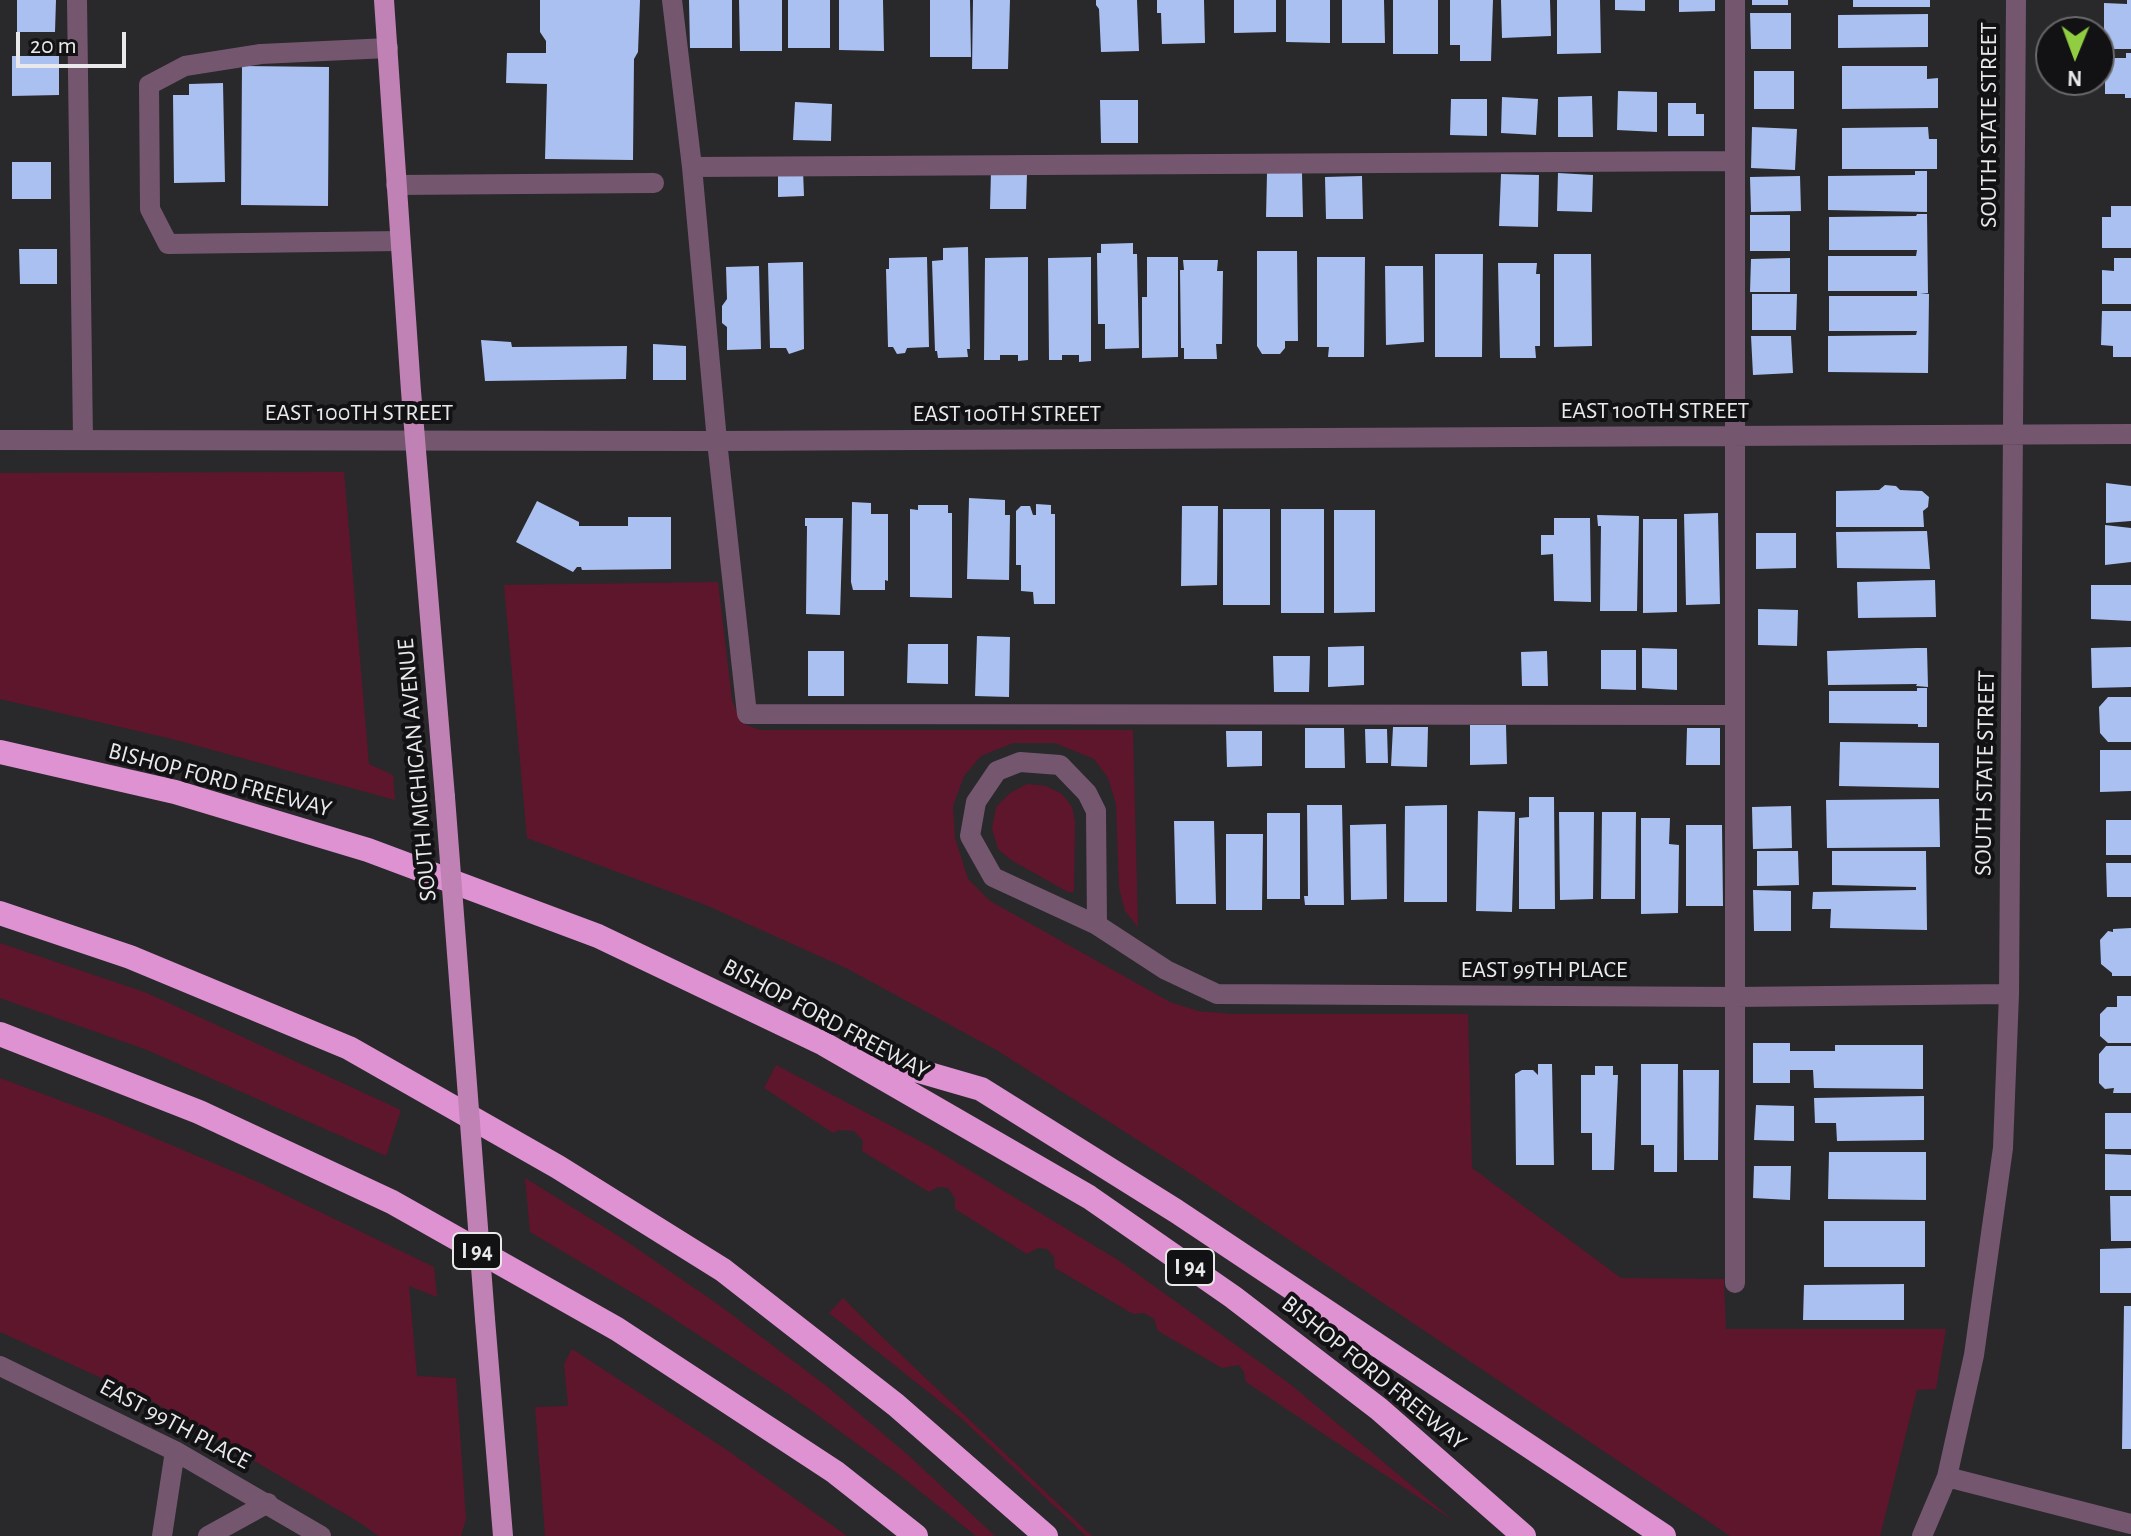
<!DOCTYPE html>
<html>
<head>
<meta charset="utf-8">
<style>
  body { margin:0 }
  #map { position:relative; width:2131px; height:1536px; overflow:hidden; background:#29282b; font-family:"Alegreya Sans",sans-serif }
  canvas { display:block }
  .north { position:absolute; left:2035px; top:16px; width:80px; height:80px; box-sizing:border-box; background:#121113; border:2px solid #686769; border-radius:50%; rotate:181deg; font-size:22px; font-weight:700; line-height:32px; text-align:center; color:#e9e9eb }
  .north::after { content:''; display:block; margin:auto; width:28px; height:36px; background:#90cd41; clip-path:polygon(50% 0,100% 100%,50% 72%,0 100%) }
  .scale { position:absolute; left:16px; top:32px; width:110px; height:36px; box-sizing:border-box; border:4px solid #e9e9eb; border-top:0; padding-left:10px; font-size:24px; line-height:28px; white-space:nowrap; color:#e9e9eb; -webkit-text-stroke:6px #121113; paint-order:stroke }
</style>
</head>
<body>
<div id="map">
<canvas width="2131" height="1536"></canvas>
<div class="north">N</div>
<div class="scale">20 m</div>
</div>
<script>
const ctx = document.querySelector('canvas').getContext('2d');
ctx.lineJoin = 'round';
function fillPath(path, color) { ctx.fillStyle = color; ctx.fill(path, 'evenodd'); }
const toPath = rows => new Path2D(rows.map(r => 'M' + r).join(''));
function strokePath(path, color, width, dash) { ctx.strokeStyle = color; ctx.lineWidth = width; ctx.lineCap = dash ? 'butt' : 'round'; ctx.setLineDash(dash || []); ctx.stroke(path); }
function write(font, color, halo, rows, align = 'center') {
  ctx.font = font + ' "Alegreya Sans",sans-serif'; ctx.lineWidth = 8; ctx.setLineDash([]); ctx.textBaseline = 'middle'; ctx.strokeStyle = halo; ctx.fillStyle = color; for (const [text, x, y, turn = 0] of rows) {
    ctx.save(); ctx.translate(x, y); ctx.rotate((+turn || 0) * Math.PI / 180); ctx.textAlign = isNaN(turn) ? turn : align; if (halo) ctx.strokeText(text, 0, 0); ctx.fillText(text, 0, 0); ctx.restore();
  }
}
const green = toPath([
  [344,472,369,764,393,775,395,800,176,740,0,699,0,473],
  [718,582,732,700,741,723,760,730,1133,730,1138,927,1125,911,1119,888,1116,804,1108,778,1094,759,1055,743,1013,743,981,756,964,776,953,806,955,838,968,879,990,901,1170,1002,1198,1011,1232,1014,1468,1014,1472,1168,1621,1278,1724,1279,1726,1329,1946,1329,1936,1389,1917,1390,1880,1536,1730,1536,1191,1174,998,1051,848,969,708,906,527,838,504,585],
  [1027,784,1046,786,1062,794,1072,807,1075,821,1074,892,1068,892,1011,860,998,849,992,829,996,807,1010,793],
  [0,943,147,993,401,1110,386,1156,147,1050,0,998],
  [776,1065,931,1147,1118,1260,1290,1384,1454,1521,1246,1382,1244,1372,1239,1365,1222,1368,1158,1331,1154,1319,1144,1313,1133,1314,1055,1268,1054,1257,1047,1249,1038,1248,1027,1254,955,1209,955,1198,948,1188,938,1187,929,1192,862,1151,863,1141,854,1131,839,1130,833,1133,764,1088],
  [0,1078,110,1119,258,1182,434,1267,437,1297,409,1286,417,1376,456,1378,466,1519,461,1536,378,1536,362,1524,152,1401,0,1332],
  [525,1178,620,1237,719,1305,829,1388,908,1455,995,1536,976,1536,897,1473,790,1395,651,1304,530,1232],
  [843,1298,876,1331,1092,1536,1086,1536,962,1419,829,1313],
  [572,1349,727,1450,847,1536,545,1536,535,1407,568,1406,564,1364]
]);
const building = toPath([
  [17,0,56,0,55,32,17,32],
  [540,0,640,0,638,52,634,59,633,160,545,159,547,84,506,83,507,53,546,53,546,41,540,32],
  [689,0,732,0,732,48,690,48],
  [739,0,782,0,782,51,740,51],
  [788,0,830,0,830,48,788,48],
  [839,0,883,0,884,51,839,50],
  [930,0,970,0,971,57,930,57],
  [973,0,1010,0,1008,69,972,69],
  [1096,0,1137,0,1139,51,1101,52,1099,9,1096,5],
  [1157,0,1204,0,1205,43,1162,44,1161,13,1157,13],
  [1234,0,1276,0,1276,32,1234,33],
  [1286,0,1330,0,1330,43,1286,42],
  [1342,0,1384,0,1385,43,1342,43],
  [1393,0,1438,0,1438,54,1393,54],
  [1450,0,1493,0,1491,61,1460,61,1460,45,1450,45],
  [1501,0,1550,0,1551,36,1502,38],
  [1557,0,1600,0,1601,53,1557,54],
  [1615,0,1645,0,1645,11,1615,10],
  [1679,0,1715,0,1715,11,1679,12],
  [1752,0,1788,0,1788,5,1752,5],
  [1853,0,1930,0,1930,7,1853,7],
  [2127,0,2131,0,2131,49,2104,49,2104,3,2127,4],
  [1750,13,1791,13,1791,49,1751,49],
  [1928,14,1928,47,1838,48,1838,15],
  [2126,53,2131,53,2131,98,2125,98,2125,94,2105,94,2105,58,2126,58],
  [12,56,59,56,59,95,12,96],
  [242,66,329,67,328,206,241,205],
  [1842,66,1927,66,1927,79,1938,78,1938,108,1842,109],
  [1754,71,1794,71,1794,109,1754,109],
  [223,83,225,182,174,183,173,95,189,95,189,84],
  [1618,91,1657,92,1657,132,1617,130],
  [1592,96,1593,137,1558,137,1558,97],
  [1502,97,1538,99,1536,135,1501,133],
  [1451,99,1487,99,1487,136,1450,135],
  [1100,100,1138,100,1138,143,1101,143],
  [795,102,832,104,831,141,793,140],
  [1668,103,1696,103,1696,114,1704,114,1704,136,1668,136],
  [1752,127,1797,129,1795,170,1751,168],
  [1928,127,1929,139,1937,139,1937,169,1842,169,1842,128],
  [12,162,51,162,51,199,12,199],
  [778,170,803,170,804,196,778,197],
  [991,171,1027,173,1026,209,990,209],
  [1915,171,1927,171,1927,212,1828,210,1828,176,1915,175],
  [1267,173,1302,173,1303,217,1266,217],
  [1558,173,1593,175,1592,212,1557,211],
  [1501,174,1539,175,1538,227,1499,226],
  [1362,176,1363,219,1326,219,1325,177],
  [1800,176,1801,211,1751,212,1750,177],
  [2111,206,2131,206,2131,248,2102,248,2102,217,2111,217],
  [1917,214,1927,214,1928,293,1920,293,1929,294,1928,373,1828,372,1828,336,1916,335,1917,331,1829,331,1829,296,1917,296,1917,291,1828,291,1828,256,1916,256,1917,250,1829,250,1829,217,1916,216],
  [1750,215,1790,215,1790,251,1750,251],
  [1133,243,1133,254,1137,254,1139,348,1105,349,1105,324,1098,324,1097,253,1101,253,1101,244],
  [968,247,970,349,967,349,968,357,938,358,937,351,935,351,932,261,943,260,943,248],
  [19,249,57,249,57,284,20,284],
  [1257,251,1297,251,1298,341,1285,341,1285,348,1280,354,1262,354,1257,346],
  [1435,254,1483,254,1482,357,1435,357],
  [1554,254,1591,254,1592,346,1554,347],
  [927,257,929,347,907,348,905,353,897,354,893,347,888,347,886,269,889,269,889,258],
  [1028,257,1028,360,1018,361,1018,355,1000,355,1000,360,984,360,985,258],
  [1091,257,1091,361,1079,362,1079,355,1062,355,1062,360,1049,360,1048,258],
  [1147,257,1178,257,1178,357,1142,358,1142,297,1147,297],
  [1317,257,1365,257,1364,357,1328,357,1329,347,1317,347],
  [1790,258,1790,292,1750,292,1751,259],
  [2114,258,2131,258,2131,304,2102,304,2102,270,2114,271],
  [1183,260,1218,260,1217,271,1223,271,1222,344,1216,344,1217,359,1184,359,1184,348,1181,348,1180,270,1184,270],
  [803,262,804,349,789,354,786,348,770,348,768,263],
  [1498,263,1537,263,1536,274,1540,274,1540,346,1535,346,1536,358,1500,358],
  [759,266,761,349,727,350,727,327,722,323,722,306,727,299,726,267],
  [1385,266,1423,266,1424,342,1386,345],
  [1752,294,1797,294,1796,330,1752,330],
  [2102,311,2131,311,2131,357,2113,357,2113,346,2101,345],
  [1751,336,1791,336,1793,373,1753,375],
  [481,340,511,342,512,347,627,346,626,379,485,381],
  [653,344,686,346,686,380,653,380],
  [2106,483,2131,486,2131,521,2106,523],
  [1885,485,1896,486,1900,490,1922,491,1929,497,1928,507,1923,511,1924,527,1836,527,1836,491,1879,490],
  [969,498,1005,500,1005,515,1010,515,1009,580,967,579],
  [537,501,579,522,579,526,628,526,628,517,671,517,671,569,582,570,581,567,577,567,573,572,516,542],
  [852,502,871,503,871,514,888,514,888,581,885,580,885,590,853,590,851,582],
  [1036,504,1051,505,1051,514,1055,514,1055,604,1034,604,1033,592,1021,591,1021,565,1016,565,1016,511,1021,506,1030,506,1033,515,1036,515],
  [918,505,948,505,948,513,952,513,952,598,910,597,910,509,918,510],
  [1182,506,1218,506,1217,585,1181,586],
  [1223,509,1270,509,1270,605,1223,605],
  [1281,509,1324,509,1324,613,1281,613],
  [1334,510,1375,510,1375,612,1334,613],
  [1718,513,1720,604,1686,605,1684,514],
  [1597,515,1639,516,1637,611,1600,611,1601,526,1598,526],
  [805,518,843,518,840,615,806,614,807,526,805,526],
  [1554,518,1590,518,1591,602,1554,601,1553,554,1541,555,1541,535,1554,535],
  [1643,519,1677,519,1677,612,1643,613],
  [2105,525,2131,528,2131,562,2105,565],
  [1927,531,1930,569,1837,568,1836,532],
  [1756,533,1796,533,1796,568,1756,569],
  [1935,580,1936,617,1858,618,1857,582],
  [2091,585,2131,585,2131,621,2091,619],
  [1758,609,1798,610,1797,646,1758,645],
  [977,636,1010,637,1009,697,975,696],
  [908,644,948,644,948,684,907,683],
  [1364,646,1364,685,1328,687,1328,647],
  [2131,647,2131,687,2092,688,2091,648],
  [1642,648,1677,649,1677,690,1642,688],
  [1916,648,1927,648,1928,687,1916,686,1917,684,1828,685,1827,651],
  [1601,650,1636,650,1636,690,1601,689],
  [808,651,844,651,844,696,808,696],
  [1547,651,1548,686,1522,686,1521,652],
  [1273,656,1310,656,1309,692,1274,692],
  [1917,688,1927,688,1927,727,1918,727,1918,724,1829,723,1829,691,1917,691],
  [2108,697,2131,697,2131,742,2108,742,2100,733,2099,707],
  [1470,725,1506,725,1507,764,1470,765],
  [1393,727,1428,727,1427,767,1391,766],
  [1305,728,1344,728,1345,768,1305,768],
  [1687,728,1720,728,1720,765,1686,765],
  [1365,729,1387,729,1388,763,1366,763],
  [1226,731,1262,731,1262,766,1227,767],
  [1840,742,1939,743,1939,788,1839,786],
  [2100,750,2131,750,2131,791,2100,792],
  [1529,797,1554,797,1555,909,1519,909,1519,818,1529,817],
  [1939,799,1940,847,1827,848,1826,800],
  [1307,805,1342,805,1344,905,1305,905,1304,896,1308,896],
  [1447,805,1447,902,1404,902,1405,806],
  [1791,806,1792,848,1753,849,1752,807],
  [1478,811,1515,812,1512,912,1476,911],
  [1559,812,1594,812,1593,899,1560,900],
  [1602,812,1636,812,1635,899,1601,899],
  [1267,813,1300,813,1300,899,1267,899],
  [1641,818,1670,818,1669,844,1679,845,1678,913,1641,914],
  [2106,820,2131,820,2131,855,2106,855],
  [1174,821,1214,821,1216,904,1176,904],
  [1386,824,1387,899,1351,900,1350,825],
  [1686,825,1722,825,1723,906,1686,906],
  [1226,834,1263,834,1262,910,1226,910],
  [1757,851,1798,851,1799,885,1757,886],
  [1832,851,1926,851,1927,930,1830,928,1831,909,1812,909,1813,892,1916,890,1916,887,1832,885],
  [2106,863,2131,863,2131,897,2107,897],
  [1753,890,1791,891,1791,931,1754,931],
  [2131,928,2131,976,2112,976,2112,973,2101,964,2100,940,2108,931,2113,932,2113,929],
  [2117,996,2131,996,2131,1043,2108,1043,2100,1036,2100,1014,2107,1007,2117,1007],
  [1753,1043,1790,1043,1790,1051,1835,1051,1835,1045,1923,1045,1923,1089,1814,1088,1813,1070,1790,1070,1790,1083,1753,1083],
  [2106,1046,2131,1046,2131,1093,2113,1093,2114,1088,2105,1089,2099,1083,2099,1054],
  [1538,1064,1552,1064,1554,1165,1516,1165,1515,1074,1522,1070,1533,1070,1538,1075],
  [1641,1064,1678,1064,1677,1172,1654,1172,1654,1145,1641,1145],
  [1595,1066,1613,1066,1613,1075,1618,1075,1614,1170,1592,1170,1592,1133,1581,1133,1581,1075,1595,1075],
  [1683,1070,1719,1070,1718,1160,1684,1160],
  [1924,1096,1924,1140,1837,1141,1836,1123,1815,1123,1814,1098],
  [1756,1105,1794,1106,1794,1141,1754,1140],
  [2105,1113,2131,1113,2131,1149,2105,1149],
  [1829,1152,1926,1152,1926,1200,1828,1199],
  [2105,1154,2131,1155,2131,1190,2105,1190],
  [1754,1166,1791,1166,1790,1200,1753,1198],
  [2110,1196,2131,1196,2131,1241,2111,1241],
  [1824,1221,1925,1221,1925,1267,1824,1267],
  [2131,1248,2131,1293,2100,1293,2100,1249],
  [1904,1284,1904,1320,1803,1320,1804,1285],
  [2124,1306,2131,1306,2131,1449,2122,1449]
]);
const minor = toPath([
  [77,0,83,439],
  [672,0,692,167,717,441,747,714,1735,715],
  [388,48,261,54,185,66,149,85,150,209,168,244,400,241],
  [692,167,1735,161],
  [396,185,654,183],
  [0,440,717,441,2131,434],
  [1097,925,1096,811,1087,793,1060,765,1020,762,997,771,976,802,970,836,993,877,1097,925,1166,970,1217,994,1735,997,2009,994],
  [1735,1283,1735,0],
  [0,1366,175,1451,321,1536],
  [1947,1477,2131,1524],
  [162,1536,175,1451],
  [208,1536,268,1503],
  [1922,1536,1947,1477,1974,1355,2003,1148,2009,994,2016,0]
]);
const major = toPath([
  [384,0,411,391,445,797],
  [485,1319,503,1536]
]);
const highway = toPath([
  [0,752,175,792,368,850,598,936,824,1044,1089,1197,1233,1297,1379,1409,1524,1536],
  [0,913,130,957,349,1048,558,1167,723,1270,896,1405,1046,1536],
  [0,1034,199,1112,392,1202,617,1329,835,1472,916,1536],
  [860,1054,981,1089,1176,1211,1664,1536]
]);
const majorBridge = toPath([
  [445,797,485,1319]
]);
const shields = [
  [477,1251,48],
  [1190,1267,48]
];
const shieldNames = [
  ["I 94",477,1251],
  ["I 94",1190,1267]
];
const streetNames = [
  ["SOUTH STATE STREET",1989,125,-90],
  ["EAST 100TH STREET",1655,411],
  ["EAST 100TH STREET",359,413],
  ["EAST 100TH STREET",1007,414],
  ["SOUTH MICHIGAN AVENUE",417,770,-95],
  ["SOUTH STATE STREET",1985,773,-89],
  ["BISHOP FORD FREEWAY",220,780,15],
  ["EAST 99TH PLACE",1544,970],
  ["BISHOP FORD FREEWAY",826,1019,28],
  ["BISHOP FORD FREEWAY",1374,1373,39],
  ["EAST 99TH PLACE",175,1424,28]
];
fillPath(green, '#5e162c');
fillPath(building, '#aac0f1');
strokePath(minor, '#75566f', 20);
strokePath(major, '#c081b5', 20);
strokePath(highway, '#de92d1', 24);
strokePath(majorBridge, '#c081b5', 20);
for (const [x, y, w] of shields) { const box = new Path2D(); box.roundRect(x - w / 2, y - 18, w, 36, 6); ctx.fillStyle = '#121113'; ctx.fill(box); strokePath(box, '#e9e9eb', 2); }
write('bold 22px', '#e9e9eb', null, shieldNames);
write('24px', '#e9e9eb', '#121113', streetNames);
</script>
</body>
</html>
